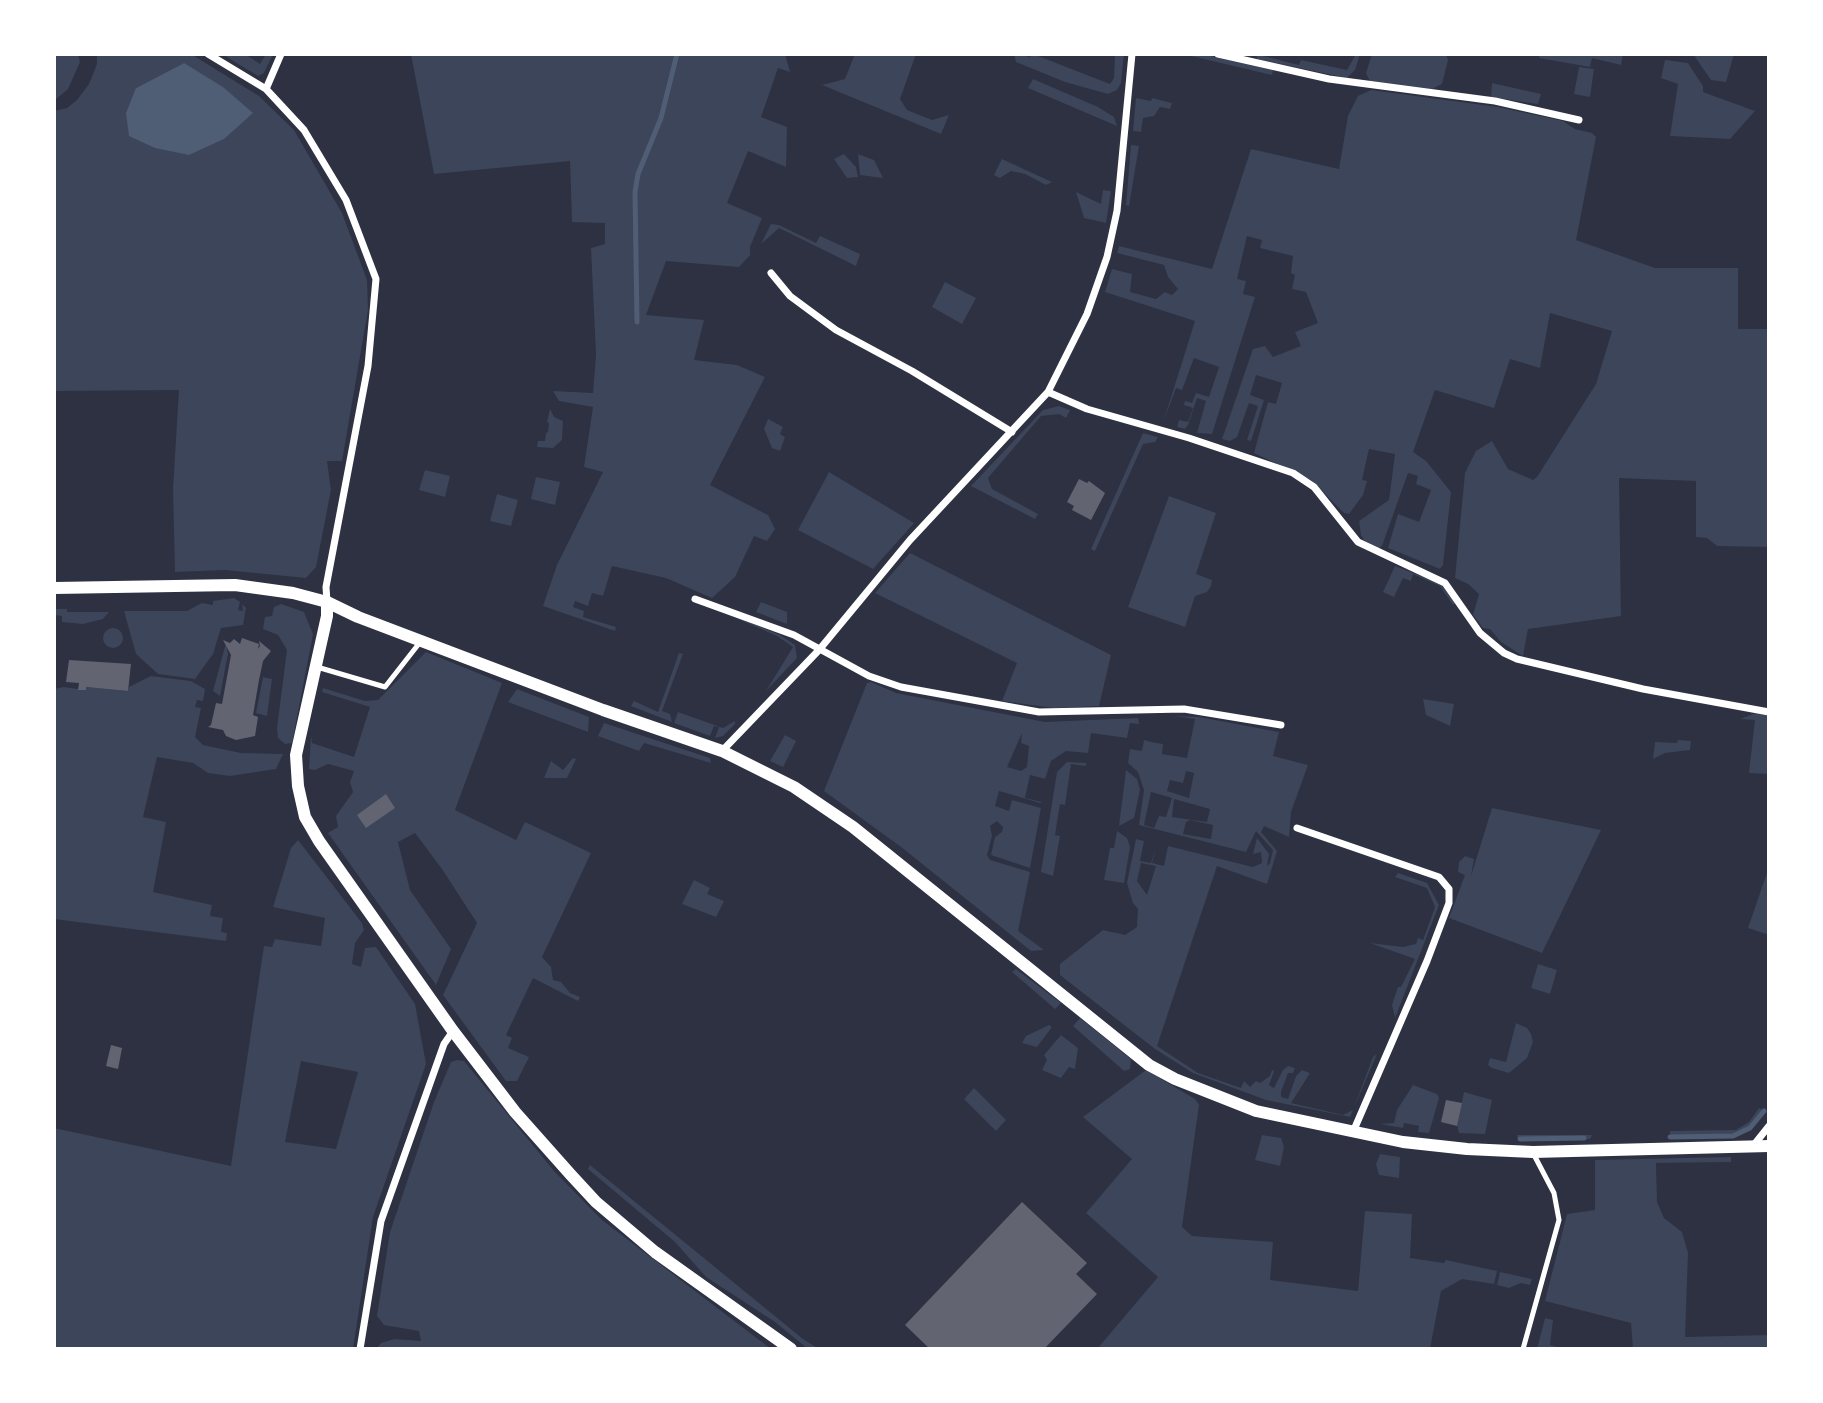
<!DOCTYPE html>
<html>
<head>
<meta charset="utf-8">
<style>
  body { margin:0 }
  #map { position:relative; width:1823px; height:1403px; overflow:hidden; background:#2d3142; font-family:"Work Sans",sans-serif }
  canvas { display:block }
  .frame { position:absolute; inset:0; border:56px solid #fff; pointer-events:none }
</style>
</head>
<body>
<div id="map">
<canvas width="1823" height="1403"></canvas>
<div class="frame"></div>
</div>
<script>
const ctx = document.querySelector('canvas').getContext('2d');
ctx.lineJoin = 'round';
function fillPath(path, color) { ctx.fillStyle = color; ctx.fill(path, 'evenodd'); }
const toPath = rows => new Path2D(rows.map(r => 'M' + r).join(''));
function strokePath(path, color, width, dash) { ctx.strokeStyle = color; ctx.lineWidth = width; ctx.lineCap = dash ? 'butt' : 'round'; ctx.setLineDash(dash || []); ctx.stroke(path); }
const green = toPath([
  [54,54,78,54,80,62,68,89,54,101],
  [97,54,191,54,259,96,294,130,342,213,367,280,368,310,342,461,327,461,331,490,316,567,306,578,225,570,175,572,173,489,179,390,54,391,54,111,67,108,77,100,89,84,97,64],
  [184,63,155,148,136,88],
  [222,54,245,54,260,64,266,54,273,54,264,73,258,76],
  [411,54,785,54,790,72,778,68,761,117,787,127,786,167,748,151,727,203,762,218,750,247,750,255,739,267,666,261,646,315,704,320,694,360,737,365,765,377,710,485,768,515,775,529,767,541,754,536,735,577,712,598,666,578,612,566,603,596,592,593,588,606,575,601,573,607,584,611,583,617,616,627,615,631,543,606,557,565,603,472,584,467,593,407,559,401,553,391,593,393,596,355,591,248,605,244,605,223,572,222,570,161,434,174],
  [855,54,916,54,900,99,907,110,932,120,949,115,941,134,822,85,845,79],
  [1014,54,1030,57,1033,54,1110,84,1114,78,1115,55,1124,54,1121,83,1117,90,1108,94,1065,82,1016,62],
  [1203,54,1273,70,1272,75,1187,55],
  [1256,54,1299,65,1301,60,1347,70,1356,54,1360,54,1355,70,1347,78,1257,59],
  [1372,54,1446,54,1448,60,1442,84,1432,89,1370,81,1366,73],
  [1540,54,1623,54,1621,65,1592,58,1590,67,1539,58],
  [1693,54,1734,54,1726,82,1711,80],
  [1665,60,1688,63,1703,86,1703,92,1755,111,1730,139,1670,136,1678,84,1661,78],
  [1579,67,1594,69,1590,97,1574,94],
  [1033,79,1098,107,1114,117,1117,126,1028,88],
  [1492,83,1541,94,1538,104,1491,97],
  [1371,90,1498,107,1563,121,1575,129,1592,133,1596,137,1576,240,1655,268,1738,268,1738,329,1769,329,1769,547,1717,546,1707,538,1696,537,1696,481,1619,478,1621,616,1528,629,1523,656,1501,642,1490,629,1483,628,1473,615,1479,594,1468,584,1455,578,1465,473,1476,451,1492,441,1508,469,1533,480,1537,477,1596,384,1612,331,1550,313,1540,368,1510,359,1494,408,1435,390,1413,452,1426,461,1451,492,1443,565,1440,569,1388,548,1398,514,1419,522,1431,490,1416,484,1418,476,1408,473,1382,546,1378,549,1364,540,1361,535,1359,521,1389,500,1395,454,1369,449,1362,480,1367,481,1363,495,1349,514,1344,513,1311,480,1254,453,1268,402,1276,404,1282,383,1256,375,1250,395,1264,400,1251,441,1247,440,1258,406,1249,403,1237,437,1230,441,1222,439,1253,349,1265,346,1273,357,1301,346,1295,332,1318,323,1306,292,1292,289,1295,275,1291,273,1293,256,1260,248,1262,240,1247,236,1237,279,1246,281,1243,294,1255,297,1212,434,1197,433,1206,401,1197,398,1188,425,1185,429,1177,427,1179,420,1188,422,1193,408,1184,405,1185,401,1192,403,1196,393,1209,397,1219,367,1194,358,1182,390,1176,388,1163,423,1195,321,1105,292,1112,269,1132,274,1130,292,1156,299,1165,292,1172,295,1178,289,1168,277,1164,265,1117,253,1119,246,1212,269,1251,149,1339,169,1348,116,1358,96],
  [1136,98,1151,101,1152,98,1172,103,1170,109,1160,107,1154,116,1143,118,1141,132,1133,131],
  [1131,145,1139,146,1129,206,1126,205],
  [844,154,856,167,858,177,847,178,834,159],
  [858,154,874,160,883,178,860,175],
  [1002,159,1041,177,1052,182,1046,185,1025,174,1011,171,1000,178,994,175],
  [1103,190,1111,191,1106,223,1084,218,1076,192,1101,204],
  [771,224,779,225,816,243,820,236,860,254,856,266,779,228,761,244],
  [945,282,976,298,962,324,932,307],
  [1059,406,1070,410,1066,418,1059,414,1041,416,988,478,992,489,1038,514,1035,519,971,486,1043,410],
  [550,409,554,417,563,421,562,440,553,448,537,447,538,441,545,441,546,433,548,432,549,423,547,422],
  [768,419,783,427,780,434,785,437,780,451,772,448,764,429],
  [1143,433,1158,437,1155,442,1143,444,1095,551,1091,549],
  [425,470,450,476,445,497,419,490],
  [829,472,914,523,873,569,798,530],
  [536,477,560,482,555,505,531,499],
  [497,494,518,500,511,526,490,521],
  [1169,496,1216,513,1196,574,1212,580,1211,586,1207,592,1195,596,1185,627,1128,607],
  [910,553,1111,655,1099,706,1054,708,1002,701,1017,663,875,593],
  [1395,566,1434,581,1442,586,1455,603,1453,605,1440,586,1413,574,1411,581,1403,578,1394,597,1383,592],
  [234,598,240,602,238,610,243,611,242,604,246,608,243,625,221,628,213,654,195,679,158,674,136,654,124,611,187,611,202,603,213,605,213,601],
  [761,602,787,612,787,624,756,612],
  [281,604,304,612,313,634,292,743,285,744,278,738,277,728,287,650,278,635,263,629,265,617,272,616,274,607],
  [54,609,67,609,67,612,109,612,103,619,83,624,62,622,62,616,54,615],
  [718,610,780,635,795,645,797,658,766,691,793,647,777,636],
  '103 638a10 10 0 1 1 20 0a10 10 0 1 1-20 0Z',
  [226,643,228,654,220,696,213,691],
  [426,652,502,683,455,810,516,840,525,822,591,853,542,957,551,967,553,980,561,982,570,993,580,997,578,1001,533,978,506,1035,512,1038,508,1048,529,1057,517,1081,506,1081,443,995,477,923,442,869,415,833,398,842,410,890,451,949,436,985,328,833,338,827,336,816,353,792,350,782,354,771,328,764,315,770,309,769,311,735,312,743,354,757,370,707,322,692,323,688,365,701,378,700],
  [679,653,683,654,662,711,670,714,672,722,631,706,634,701,658,712],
  [151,676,191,681,205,689,203,701,197,700,195,707,201,708,195,737,203,745,241,753,283,754,276,769,230,776,208,773,193,763,157,757,143,817,166,822,153,892,212,905,210,916,223,918,221,932,227,933,226,941,54,919,54,689,64,687,85,690,86,687,128,691,129,687],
  [263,677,272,679,267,716,256,713],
  [871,682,896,693,1045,722,1138,718,1139,724,1130,723,1127,738,1091,733,1088,753,1066,751,1051,761,1045,779,1030,775,1025,798,1042,802,1040,803,999,791,995,806,1009,811,1012,800,1041,808,1030,868,991,855,995,837,1002,832,1003,827,997,821,990,826,992,836,987,855,990,860,1030,872,1018,931,1044,950,1031,951,901,847,824,791,867,683],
  [1022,733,1021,743,1029,746,1027,767,1021,771,1007,767],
  [517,689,589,717,588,732,508,702],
  [1423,699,1454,704,1450,726,1426,715],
  [678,712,723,728,735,721,735,724,723,736,715,738,719,727,714,726,710,736,674,723],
  [1756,713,1769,715,1769,774,1749,773,1755,720,1740,719],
  [1174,716,1199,717,1279,732,1273,756,1308,765,1291,812,1289,837,1264,826,1261,832,1277,851,1267,884,1217,866,1157,1046,1198,1073,1241,1088,1244,1081,1250,1087,1256,1081,1260,1083,1270,1076,1272,1070,1274,1071,1269,1085,1274,1088,1283,1070,1288,1066,1295,1068,1293,1073,1288,1073,1281,1092,1281,1097,1288,1099,1296,1076,1302,1070,1310,1073,1291,1103,1343,1115,1353,1110,1373,1057,1377,1054,1350,1117,1266,1100,1193,1073,1155,1049,1060,975,1060,964,1103,930,1125,935,1137,927,1138,909,1133,903,1127,883,1136,839,1144,841,1140,861,1151,863,1156,847,1152,863,1164,866,1168,846,1253,867,1262,863,1261,852,1253,854,1257,838,1269,854,1267,866,1270,863,1273,850,1256,831,1246,852,1139,825,1144,790,1138,772,1128,763,1130,749,1142,751,1144,740,1151,742,1163,744,1162,754,1187,758,1195,719],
  [1186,771,1194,773,1189,798,1167,791,1170,780,1183,783],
  [1151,792,1172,798,1166,817,1159,816,1154,828,1144,825],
  [1174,799,1210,809,1207,822,1172,817],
  [1190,820,1213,825,1211,839,1183,834,1186,822],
  [1141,863,1156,866,1147,895,1137,881],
  [604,723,710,758,711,763,644,743,639,751,598,736],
  [785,735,796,741,783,767,770,761],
  [1678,740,1691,741,1690,750,1665,753,1653,759,1655,742,1677,743],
  [573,758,576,759,567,778,544,778,551,761,563,770],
  [1067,762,1086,763,1086,766,1071,764,1065,805,1060,804,1055,835,1060,836,1053,876,1041,872,1057,772],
  [1126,770,1137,779,1140,790,1134,818,1119,826],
  [1492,808,1601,830,1542,953,1449,918,1465,875,1458,872,1459,862,1465,856,1474,859,1471,876],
  [1117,831,1127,838,1130,847,1124,883,1104,880,1110,848,1114,848],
  [298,840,362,923,364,930,355,943,352,964,361,967,365,948,376,947,415,1004,426,1064,373,1217,353,1349,54,1349,54,1128,231,1166,264,946,272,947,275,939,321,946,325,918,273,907,291,848],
  [301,1061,358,1072,336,1149,285,1142],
  [1769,867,1769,935,1748,928],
  [1398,873,1427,883,1439,905,1395,1018,1392,1005,1398,987,1401,987,1415,959,1370,943,1403,947,1416,944,1418,938,1423,940,1435,907,1427,888,1395,877],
  [694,880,710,888,707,894,724,901,716,917,682,904],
  [1538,964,1557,970,1550,994,1531,988],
  [1016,969,1061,1003,1055,1009,1012,972],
  [1080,1018,1131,1059,1130,1069,1124,1071,1073,1026],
  [1516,1023,1527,1028,1531,1034,1533,1042,1527,1058,1509,1073,1492,1068,1488,1065,1490,1058,1506,1062],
  [1049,1025,1052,1027,1037,1047,1022,1043,1026,1036],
  [1061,1035,1078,1048,1075,1069,1069,1067,1061,1078,1042,1070,1047,1060,1044,1055],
  [457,1060,464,1061,554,1171,602,1220,771,1349,376,1349,381,1343,394,1339,421,1341,419,1331,384,1325,377,1316,390,1232,434,1102,451,1062],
  [1146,1070,1195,1099,1199,1105,1182,1227,1192,1236,1273,1242,1270,1280,1358,1291,1365,1211,1412,1214,1410,1258,1444,1263,1446,1260,1497,1271,1494,1284,1462,1279,1441,1291,1430,1349,1097,1349,1158,1277,1086,1213,1132,1159,1083,1117],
  [1413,1085,1437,1094,1439,1098,1429,1133,1418,1132,1419,1126,1404,1123,1403,1128,1380,1124,1394,1123,1397,1110],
  [974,1088,1006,1120,996,1131,964,1099],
  [1464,1092,1492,1100,1485,1134,1459,1133,1457,1125],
  [1759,1108,1765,1111,1764,1115,1740,1134,1670,1137,1670,1131,1736,1130,1749,1122],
  [1262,1135,1281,1138,1284,1147,1280,1166,1255,1160],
  [1517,1135,1592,1135,1590,1139,1538,1141,1518,1139],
  [1380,1154,1400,1157,1399,1178,1379,1175,1376,1164],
  [1731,1157,1731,1162,1656,1163,1657,1202,1664,1218,1682,1232,1688,1253,1685,1337,1769,1335,1769,1349,1633,1349,1631,1323,1545,1301,1567,1214,1595,1210,1595,1160],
  [590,1165,803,1339,819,1349,808,1349,775,1322,706,1277,675,1242,588,1169],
  [1500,1272,1532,1279,1530,1285,1521,1283,1509,1288,1497,1285],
  [1545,1318,1553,1320,1550,1345,1565,1349,1537,1349]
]);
const water = toPath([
  [184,63,223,87,253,113,224,139,189,155,155,148,129,136,126,113,136,88]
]);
const stream = toPath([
  [637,322,635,192,638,174,661,118,677,54],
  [1670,1137,1733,1136,1750,1128,1764,1111],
  [1520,1139,1584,1138]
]);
const building = toPath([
  [1079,479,1087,483,1089,481,1105,493,1091,520,1072,510,1074,506,1067,502],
  [242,638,259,644,258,649,260,646,259,641,271,651,263,661,259,680,253,715,258,717,255,736,236,740,226,736,223,730,208,727,211,725,216,703,222,704,231,655,223,640,230,643,234,639,240,644],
  [69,660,131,664,128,691,86,687,86,690,78,690,79,683,66,682],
  [386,794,395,808,366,828,357,815],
  [111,1045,122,1048,118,1069,106,1066],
  [1446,1100,1462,1103,1457,1126,1441,1122],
  [1022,1202,1087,1263,1076,1274,1097,1294,1044,1349,930,1349,905,1325]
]);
const service = toPath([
  [317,667,385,687,421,641],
  [1523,1349,1559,1220,1554,1193,1533,1153]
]);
const minor = toPath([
  [208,54,266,89,304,130,346,200,376,279,368,366,326,587,327,602],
  [1218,54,1329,79,1495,101,1579,120],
  [266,89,281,54],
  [771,273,790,296,836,330,912,371,1012,432],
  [1048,392,1087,409,1189,438,1293,473,1314,487,1358,542,1445,583,1480,633,1504,653,1517,659,1643,689,1769,712],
  [695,599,794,635,869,676,901,687,1039,712,1184,709,1281,725],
  [722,751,819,650,910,540,1048,392,1087,314,1107,257,1117,211,1132,54],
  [1297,828,1439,877,1449,889,1449,903,1427,961,1353,1132],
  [1753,1146,1769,1126],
  [360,1349,381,1221,444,1044,453,1031]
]);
const tertiary = toPath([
  [54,588,235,585,293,593,327,602,358,617,603,710,722,751,794,787,853,827,1149,1065,1175,1079,1256,1111,1403,1142,1467,1149,1533,1152,1769,1146],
  [327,602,327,616,296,755,298,786,305,817,319,841,453,1031,515,1112,571,1175,596,1202,655,1252,791,1349]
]);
fillPath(green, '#3c4559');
fillPath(water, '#4f5d75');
strokePath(stream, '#4f5d75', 5);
fillPath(building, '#626471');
strokePath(service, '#fff', 5);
strokePath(minor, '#fff', 7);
strokePath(tertiary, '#fff', 12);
</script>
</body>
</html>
